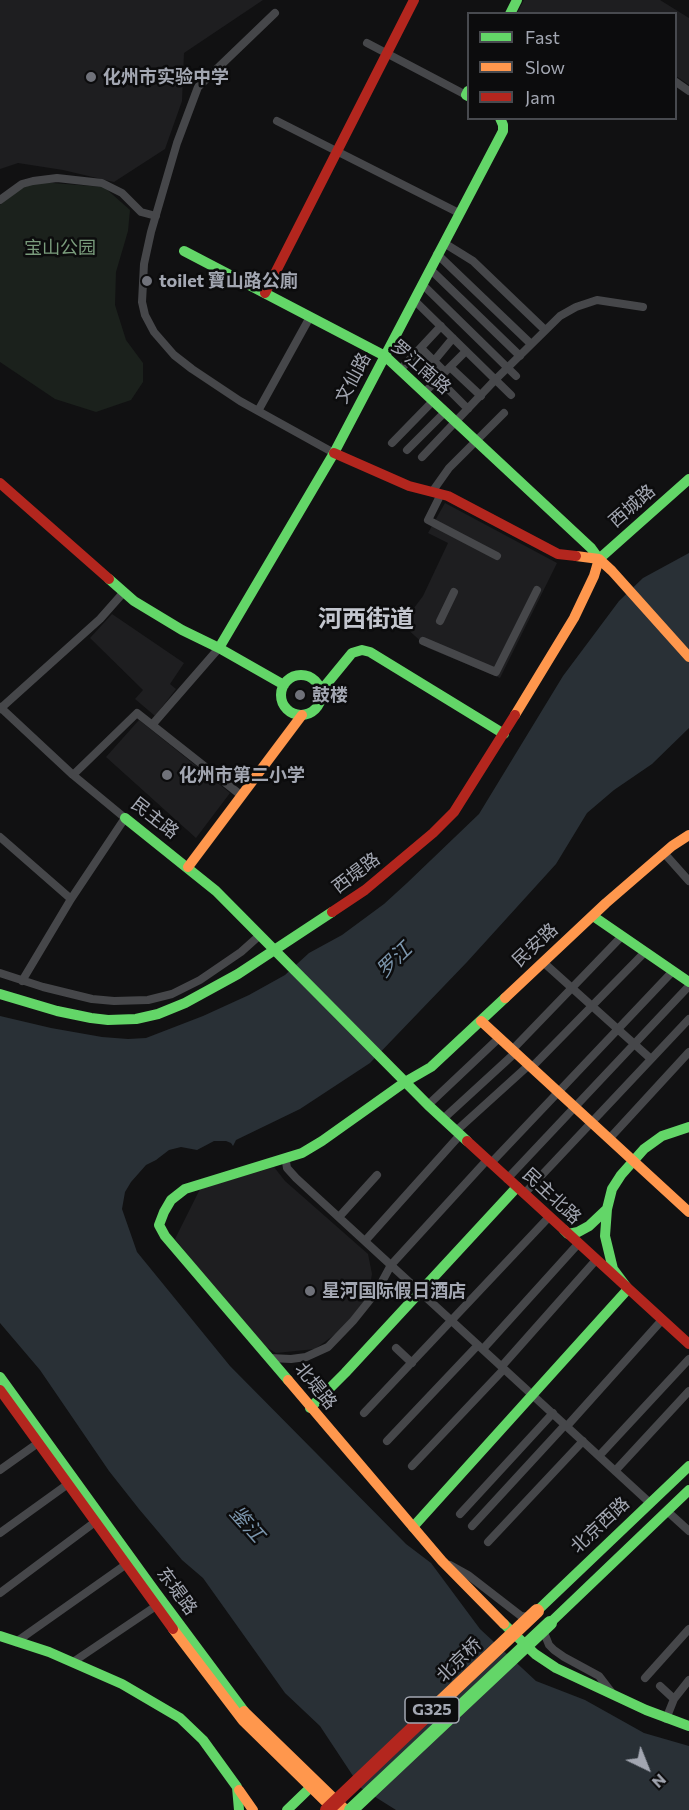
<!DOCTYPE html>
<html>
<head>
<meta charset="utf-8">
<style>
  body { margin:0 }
  #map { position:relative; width:689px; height:1810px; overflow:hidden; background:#111112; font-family:Commissioner,sans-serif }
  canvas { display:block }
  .legend { position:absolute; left:467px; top:12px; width:210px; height:108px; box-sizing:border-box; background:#0c0c0d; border:2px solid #484a4f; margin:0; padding:8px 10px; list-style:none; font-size:18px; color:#a3a7b2 }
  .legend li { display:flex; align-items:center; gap:12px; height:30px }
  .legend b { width:30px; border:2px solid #484a4f }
  .north { position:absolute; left:617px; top:1738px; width:60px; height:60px; -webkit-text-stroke:4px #0c0c0d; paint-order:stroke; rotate:137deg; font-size:16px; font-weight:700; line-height:24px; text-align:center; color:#a3a7b2 }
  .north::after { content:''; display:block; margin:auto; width:21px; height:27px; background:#a3a7b2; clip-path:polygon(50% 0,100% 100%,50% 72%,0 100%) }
</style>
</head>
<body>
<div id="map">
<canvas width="689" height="1810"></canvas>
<ul class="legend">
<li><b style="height:8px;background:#63d668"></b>Fast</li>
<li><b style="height:8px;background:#ff974d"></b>Slow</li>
<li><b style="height:8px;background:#b3261e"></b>Jam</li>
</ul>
<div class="north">N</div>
</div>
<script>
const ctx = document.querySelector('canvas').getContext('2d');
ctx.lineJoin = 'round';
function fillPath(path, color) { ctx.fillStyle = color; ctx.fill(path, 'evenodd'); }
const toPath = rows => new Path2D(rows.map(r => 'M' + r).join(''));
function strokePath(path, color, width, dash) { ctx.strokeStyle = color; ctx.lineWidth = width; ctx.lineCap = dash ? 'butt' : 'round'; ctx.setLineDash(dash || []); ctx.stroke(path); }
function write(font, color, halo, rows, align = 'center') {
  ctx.font = font + ' Commissioner,"Noto Sans SC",sans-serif'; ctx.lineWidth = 5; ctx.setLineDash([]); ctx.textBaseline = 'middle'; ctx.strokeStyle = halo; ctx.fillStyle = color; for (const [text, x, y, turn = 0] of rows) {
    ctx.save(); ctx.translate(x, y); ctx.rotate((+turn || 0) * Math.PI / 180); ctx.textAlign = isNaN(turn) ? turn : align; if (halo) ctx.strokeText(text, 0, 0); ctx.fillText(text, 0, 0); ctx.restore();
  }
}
const built = toPath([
  [0,0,263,0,184,53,182,101,165,149,114,182,63,170,18,163,0,169],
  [524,0,660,0,689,18,689,85,676,76,676,14,517,13],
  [445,503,557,563,500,678,428,648,402,624,423,596,448,543,428,533],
  [112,614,184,663,170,684,176,689,155,716,135,699,143,690,90,638],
  [139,720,230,793,196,838,106,757],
  [274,1167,285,1181,368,1254,372,1274,368,1297,341,1330,315,1349,276,1353,256,1341,175,1239,200,1189]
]);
const green = toPath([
  [40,182,104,187,130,210,128,231,116,272,115,305,126,340,143,363,143,382,131,400,96,412,55,399,0,362,0,205,21,188]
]);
const water = toPath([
  [689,553,689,728,652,764,614,790,587,813,556,864,467,962,370,1063,300,1109,236,1140,233,1146,231,1143,226,1141,214,1141,197,1150,181,1147,169,1150,156,1160,146,1165,131,1182,125,1192,122,1209,137,1252,230,1366,406,1544,431,1563,480,1629,536,1681,585,1700,644,1733,689,1746,689,1810,396,1810,361,1788,320,1726,285,1693,203,1578,182,1560,139,1509,109,1471,40,1370,0,1323,0,1016,51,1028,102,1037,128,1039,146,1038,203,1016,249,995,285,975,309,953,342,935,384,904,407,883,479,814,563,676,619,601,643,578]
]);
const street = toPath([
  [275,13,198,87,177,143,151,232,144,264,142,302,145,315,154,332,174,355,192,369,240,401,334,453],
  [367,43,466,95],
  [676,82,689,91],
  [277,121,459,213],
  [0,200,22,184,33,181,57,178,102,183,122,193,141,212,156,216],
  [444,243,473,261,545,330],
  [437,254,531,344],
  [430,269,520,356],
  [422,284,516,376],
  [414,300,511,395],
  [421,348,445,372],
  [434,361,453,338],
  [450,367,481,396],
  [400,370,441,326],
  [438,379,468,409],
  [424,393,466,351],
  [258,411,310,317],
  [392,443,433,401],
  [407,450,445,412],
  [422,457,495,380,560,316,576,307,597,300,643,307],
  [432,492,449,468,504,413],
  [441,494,428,520,497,556],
  [440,621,454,592],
  [423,641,496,672,537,590],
  [0,707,73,775,125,818,71,899,22,981],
  [0,709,100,619,123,593],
  [152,725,219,648],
  [73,775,137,713,242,796],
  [0,837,71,899],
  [664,853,689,881],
  [543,962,651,1059],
  [0,973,43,987,92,999,114,1001,148,1000,172,994,200,980,241,952,260,935],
  [512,1050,622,936],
  [532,1067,645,952],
  [428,1105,499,1038],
  [443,1119,515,1053],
  [456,1131,529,1065],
  [609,1139,689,1052],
  [288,1157,286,1162,287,1168,296,1178,650,1503],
  [491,1163,673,971],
  [507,1179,689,986],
  [524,1194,689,1019],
  [339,1217,377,1175],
  [365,1241,460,1135],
  [396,1348,412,1363],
  [483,1349,578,1244],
  [270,1358,291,1359,306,1357,328,1347,353,1321,377,1291,391,1265,487,1160],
  [502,1366,596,1260],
  [364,1413,549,1217],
  [567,1426,662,1320],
  [387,1441,478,1345],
  [599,1456,689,1359],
  [412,1466,504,1369],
  [0,1470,38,1443],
  [615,1471,689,1391],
  [667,1511,689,1531],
  [460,1514,553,1413],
  [472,1526,565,1425],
  [0,1533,68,1484],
  [488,1542,583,1441],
  [450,1565,468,1575,521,1616,530,1617],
  [0,1593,95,1522],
  [543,1630,549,1645,554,1650,564,1657,599,1676,612,1693],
  [16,1642,128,1563],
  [73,1662,159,1604],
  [645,1678,689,1629],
  [660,1686,674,1699,666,1719],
  [674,1699,689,1680]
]);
const fast = toPath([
  [510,14,517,0],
  [468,91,466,95,468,96],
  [184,251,385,356,591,548,599,559],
  [599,559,689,479],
  [109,579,134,601,182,630,219,648,284,685],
  [219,648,334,453,503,131,503,125,500,118],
  '281 695a20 20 0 1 1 40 0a20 20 0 1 1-40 0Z',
  [320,692,352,653,362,650,370,652,504,734],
  [125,818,216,891,428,1105,467,1141],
  [593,916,689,982],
  [0,994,57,1011,91,1018,108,1020,136,1019,158,1014,185,1003,238,974,332,912],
  [564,1230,568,1234,578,1232,589,1226,607,1209],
  [0,1377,154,1590,244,1711],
  [288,1380,165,1236,159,1225,164,1212,171,1200,185,1189,302,1153,322,1141,405,1082,431,1067,505,998],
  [310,1408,345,1373,517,1187],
  [413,1527,628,1289,613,1269,605,1236,607,1209,612,1189,621,1175,644,1149,662,1136,689,1127],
  [537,1611,689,1466],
  [550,1623,689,1490],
  [504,1624,535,1654,556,1668,646,1710,689,1726],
  [0,1636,49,1652,122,1684,180,1718,203,1740,237,1787,239,1810],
  [287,1810,314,1784]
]);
const slow = toPath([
  [576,556,599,559,612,571,689,657],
  [515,715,574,618,594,576,599,559],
  [188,867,302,715],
  [505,998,606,903,672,846,689,835],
  [481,1021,689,1212],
  [288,1380,442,1561,504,1624],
  [173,1629,243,1721,334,1810],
  [244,1711,346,1810],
  [239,1790,253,1810]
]);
const jam = toPath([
  [265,293,414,0],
  [334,453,409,486,448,496,558,554,576,556],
  [0,483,109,579],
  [332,912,365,890,433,833,454,812,515,715],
  [467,1141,689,1344],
  [0,1390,173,1629]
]);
const fastBridge = toPath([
  [351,1810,550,1623]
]);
const slowBridge = toPath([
  [429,1713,537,1611]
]);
const jamBridge = toPath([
  [327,1810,429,1713]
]);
const markers = [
  [91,77,6,"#70727a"],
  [147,281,6,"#70727a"],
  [300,695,6,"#70727a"],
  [167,775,6,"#70727a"],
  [310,1291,6,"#70727a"]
];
const shields = [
  [432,1710,54]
];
const shieldNames = [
  ["G325",432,1710]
];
const poiNames = [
  ["化州市实验中学",103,77],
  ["toilet 寶山路公廁",159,281],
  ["鼓楼",312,695],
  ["化州市第二小学",179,775],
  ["星河国际假日酒店",322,1291]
];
const parkNames = [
  ["宝山公园",60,248]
];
const streetNames = [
  ["罗江南路",421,367,41],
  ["文仙路",353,378,-62],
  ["西城路",632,506,-41],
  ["民主路",155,818,38],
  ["西堤路",356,873,-37],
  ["民安路",535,945,-43],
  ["民主北路",552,1196,43],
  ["北堤路",316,1386,51],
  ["北京西路",600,1525,-43],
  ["东堤路",177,1591,54],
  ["北京桥",459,1660,-44]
];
const waterNames = [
  ["罗江",394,960,-44],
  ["鉴江",247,1524,48]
];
const districtNames = [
  ["河西街道",366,619]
];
fillPath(built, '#1e1e20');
fillPath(green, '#1b211c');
fillPath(water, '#293036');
strokePath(street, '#46474a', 8);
strokePath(fast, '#63d668', 10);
strokePath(slow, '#ff974d', 10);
strokePath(jam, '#b3261e', 10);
strokePath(fastBridge, '#63d668', 14);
strokePath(slowBridge, '#ff974d', 14);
strokePath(jamBridge, '#b3261e', 14);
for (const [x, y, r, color] of markers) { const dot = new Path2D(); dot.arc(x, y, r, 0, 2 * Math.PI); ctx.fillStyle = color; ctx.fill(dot); strokePath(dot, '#0c0c0d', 2); }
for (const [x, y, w] of shields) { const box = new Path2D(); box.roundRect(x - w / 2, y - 13, w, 26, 4.5); ctx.fillStyle = '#0c0c0d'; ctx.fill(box); strokePath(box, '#a3a7b2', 1.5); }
write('bold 16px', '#a3a7b2', null, shieldNames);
write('bold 18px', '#a3a7b2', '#0c0c0d', poiNames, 'left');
write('18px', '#7a9c7c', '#0c0c0d', parkNames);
write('18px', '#a3a7b2', '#0c0c0d', streetNames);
write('italic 20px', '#7b95ac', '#0c0c0d', waterNames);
write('bold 24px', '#c3c6ce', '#0c0c0d', districtNames);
</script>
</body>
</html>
